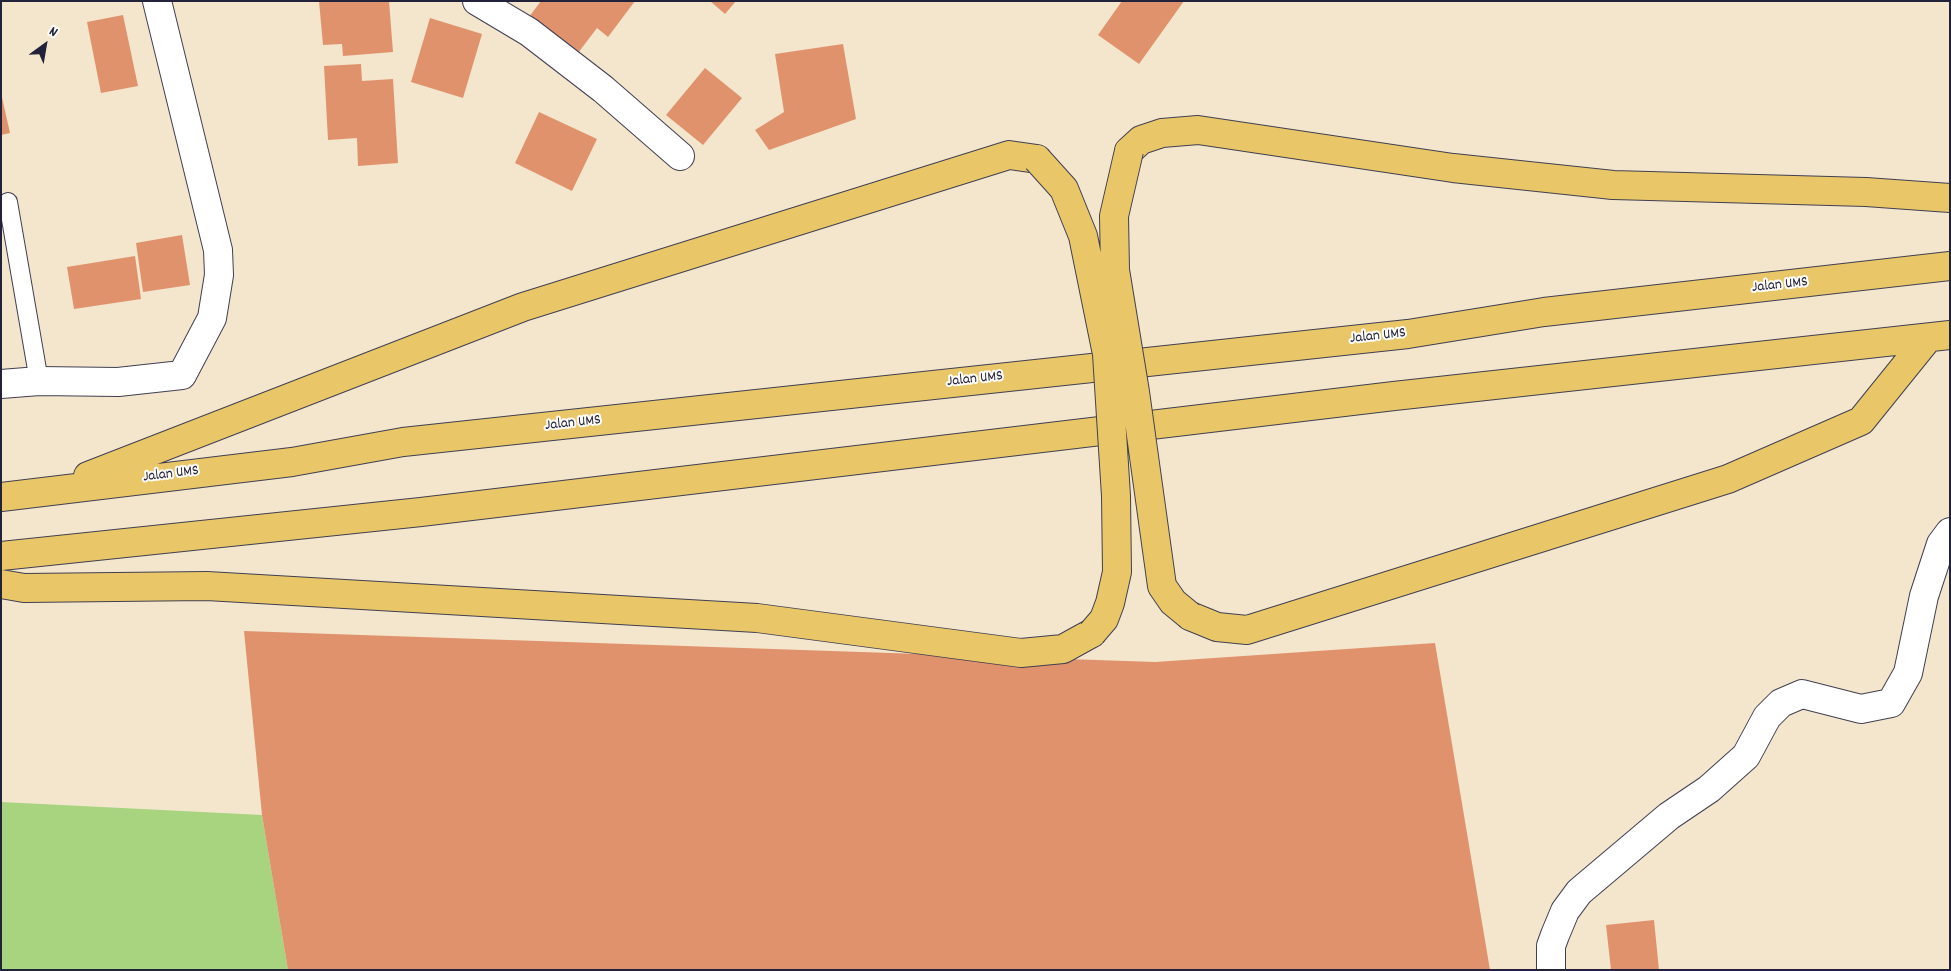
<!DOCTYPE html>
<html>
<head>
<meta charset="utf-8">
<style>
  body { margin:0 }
  #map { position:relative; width:1951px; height:971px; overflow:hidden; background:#f3e6cd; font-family:Dekko,sans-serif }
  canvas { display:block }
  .frame { position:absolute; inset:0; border:2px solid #22223b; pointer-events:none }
  .north { position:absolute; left:20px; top:20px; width:50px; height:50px; -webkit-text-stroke:4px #fdfcf7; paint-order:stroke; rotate:32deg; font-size:14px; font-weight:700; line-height:20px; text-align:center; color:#22223b }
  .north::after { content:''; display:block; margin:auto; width:18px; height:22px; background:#22223b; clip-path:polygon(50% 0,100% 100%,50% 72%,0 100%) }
</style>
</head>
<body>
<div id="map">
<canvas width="1951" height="971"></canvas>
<div class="frame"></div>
<div class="north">N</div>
</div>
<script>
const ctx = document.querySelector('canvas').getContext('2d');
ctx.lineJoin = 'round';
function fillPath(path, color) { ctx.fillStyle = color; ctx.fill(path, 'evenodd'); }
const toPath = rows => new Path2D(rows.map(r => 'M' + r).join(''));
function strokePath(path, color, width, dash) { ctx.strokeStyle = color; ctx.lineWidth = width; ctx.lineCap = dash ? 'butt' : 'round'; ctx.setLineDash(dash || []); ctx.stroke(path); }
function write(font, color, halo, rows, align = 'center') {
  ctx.font = font + ' Dekko,sans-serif'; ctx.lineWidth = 4; ctx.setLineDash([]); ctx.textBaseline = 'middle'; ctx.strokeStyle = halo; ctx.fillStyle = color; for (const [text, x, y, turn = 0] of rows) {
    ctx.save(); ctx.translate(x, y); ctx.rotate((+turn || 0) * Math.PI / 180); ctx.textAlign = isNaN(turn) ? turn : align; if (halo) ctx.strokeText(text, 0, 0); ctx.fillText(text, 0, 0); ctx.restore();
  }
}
const green = toPath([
  [1,802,262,815,288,970,1,970]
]);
const building = toPath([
  [319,1,389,1,393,52,343,56,342,44,323,45],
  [541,1,635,1,608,37,597,28,578,53,529,17],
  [710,1,736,1,725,14],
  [1122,1,1184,1,1139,64,1098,35],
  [123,15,138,86,101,93,87,22],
  [430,18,482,34,463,98,411,82],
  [843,44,856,119,769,150,755,130,784,112,775,54],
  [361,64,362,81,393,79,398,163,358,166,357,138,328,140,324,66],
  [705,68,742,98,703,145,666,115],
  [1,93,10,133,1,135],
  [539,112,597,139,572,191,515,163],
  [182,235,190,285,143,292,136,243],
  [135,256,141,299,74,309,67,267],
  [244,631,1155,662,1435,643,1490,970,288,970,262,815],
  [1654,920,1659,970,1611,970,1606,925]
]);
const lane = toPath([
  [8,202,39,381]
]);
const street = toPath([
  [477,1,529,32,603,89,680,156],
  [1,384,39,381,118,382,182,375,212,318,219,275,218,250,157,1],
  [1551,970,1551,946,1555,935,1565,911,1579,892,1669,816,1709,789,1746,756,1767,717,1781,703,1802,694,1861,709,1891,703,1908,673,1924,596,1941,544,1950,532]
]);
const highway = toPath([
  [1129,151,1141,140,1162,133,1198,130,1453,168,1613,185,1866,192,1950,198],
  [88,476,523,307,1009,155,1037,159],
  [1,497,292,462,403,442,1408,334,1544,312,1950,266],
  [1,556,421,512,1394,396,1950,335],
  [1,584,24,588,207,586,757,618,1021,653,1063,649,1092,633],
  [1190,616,1217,627,1247,630,1728,479,1861,421,1928,338]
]);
const highwayBridge = toPath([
  [1129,151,1114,216,1115,270,1135,392,1162,586,1173,602,1190,616],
  [1037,159,1064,189,1083,236,1107,354,1116,496,1117,572,1110,603,1104,619,1092,633]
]);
const streetNames = [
  ["Jalan UMS",1780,286,-6],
  ["Jalan UMS",1378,337,-6],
  ["Jalan UMS",975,380,-6],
  ["Jalan UMS",573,424,-6],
  ["Jalan UMS",171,475,-7]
];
fillPath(green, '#a8d37f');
fillPath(building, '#e0926d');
strokePath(lane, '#413f51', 20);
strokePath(street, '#413f51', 30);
strokePath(highway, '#413f51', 30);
strokePath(lane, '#fff', 18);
strokePath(street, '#fff', 28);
strokePath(highway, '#e9c769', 28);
strokePath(highwayBridge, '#413f51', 30, []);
strokePath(highwayBridge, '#e9c769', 28);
write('15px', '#22223b', '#fdfcf7', streetNames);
</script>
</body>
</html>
